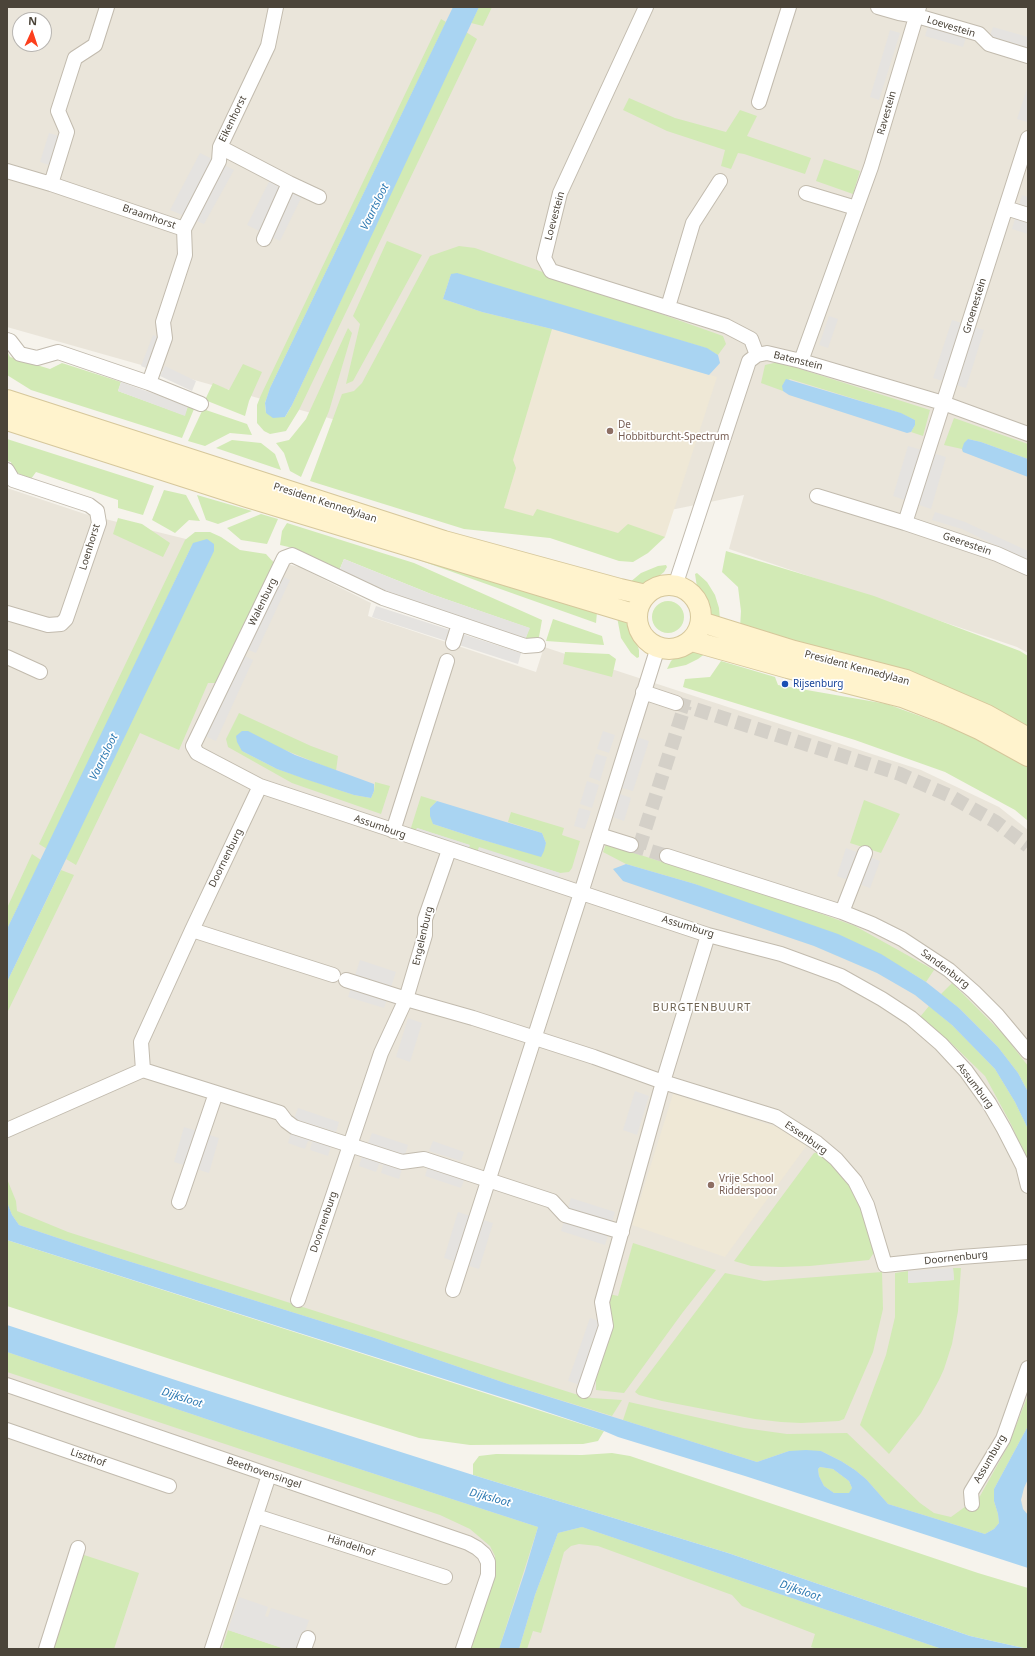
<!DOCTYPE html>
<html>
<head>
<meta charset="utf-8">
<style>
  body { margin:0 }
  #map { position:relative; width:1035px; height:1656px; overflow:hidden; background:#f6f3ec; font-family:"Noto Sans",sans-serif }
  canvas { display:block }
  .frame { position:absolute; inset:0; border:8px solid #4b4439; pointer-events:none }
  .north { position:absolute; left:12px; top:12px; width:40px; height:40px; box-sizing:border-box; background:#fff; border:1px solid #b7b4b0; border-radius:50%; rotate:3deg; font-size:11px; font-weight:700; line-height:16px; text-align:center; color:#4b4439 }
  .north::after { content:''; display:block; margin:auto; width:14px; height:18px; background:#fc3f1d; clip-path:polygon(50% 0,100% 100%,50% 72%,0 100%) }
</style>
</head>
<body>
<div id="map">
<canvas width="1035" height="1656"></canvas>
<div class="frame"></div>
<div class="north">N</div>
</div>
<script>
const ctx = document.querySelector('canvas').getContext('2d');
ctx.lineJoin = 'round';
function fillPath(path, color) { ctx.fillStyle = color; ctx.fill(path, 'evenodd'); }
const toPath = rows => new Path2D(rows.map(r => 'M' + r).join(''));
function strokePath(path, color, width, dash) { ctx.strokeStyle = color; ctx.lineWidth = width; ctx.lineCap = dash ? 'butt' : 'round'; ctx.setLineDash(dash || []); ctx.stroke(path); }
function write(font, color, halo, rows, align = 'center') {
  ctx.font = font + ' "Noto Sans",sans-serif'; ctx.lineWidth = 3.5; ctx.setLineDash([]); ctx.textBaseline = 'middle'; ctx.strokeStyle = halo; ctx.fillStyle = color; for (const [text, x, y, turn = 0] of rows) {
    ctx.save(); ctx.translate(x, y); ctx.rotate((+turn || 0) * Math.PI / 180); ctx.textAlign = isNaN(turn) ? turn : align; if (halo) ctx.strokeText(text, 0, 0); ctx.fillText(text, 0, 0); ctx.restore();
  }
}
const residential = toPath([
  [7,7,1028,7,1028,653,1017,647,729,549,744,495,661,512,7,327],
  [20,20,44,20,44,44,20,44],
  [7,488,85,514,299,567,371,603,368,616,536,672,544,647,921,770,999,807,1028,830,1028,1561,7,1226],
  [7,1329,973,1649,7,1649]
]);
const education = toPath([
  [552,329,717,377,665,537,641,551,496,508],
  [673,1094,777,1127,807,1145,725,1257,632,1225]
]);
const green = toPath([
  [479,7,492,7,483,26,471,23],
  [441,19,446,22,270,388,265,403,266,413,285,417,292,405,466,32,477,39,299,410,286,431,270,434,264,431,257,423,257,405,261,395],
  [629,98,675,118,726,132,740,110,757,116,747,136,811,158,805,174,744,154,738,153,731,169,721,166,725,150,667,131,623,110],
  [824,159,860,171,853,194,816,181],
  [387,241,422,255,353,381,346,384,360,324,353,316],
  [459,246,475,248,723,336,726,344,718,355,706,348,457,274,451,274,443,299,482,312,552,329,513,460,516,468,504,508,533,516,537,509,618,533,628,524,665,537,648,553,633,562,619,561,550,538,464,529,310,481,342,394,354,391,362,383,430,256],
  [348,328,352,333,329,411,301,477,290,471,284,453,276,443,289,440,306,419],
  [7,351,10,357,50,369,62,363,121,382,118,391,184,415,188,406,194,409,182,438,31,390,7,375],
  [778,362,930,410,923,436,911,432,915,425,915,420,900,413,790,379,783,384,783,391,761,383,765,365],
  [243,364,262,372,249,401,245,416,205,400,213,383,229,390],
  [203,409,247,424,252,435,230,433,205,446,188,441],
  [954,418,1028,444,1028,459,981,442,968,439,963,452,962,449,944,445],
  [7,439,154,486,143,515,118,508,118,500,36,472,31,479,13,471,11,462,7,461],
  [232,440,261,443,275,454,281,470,216,448],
  [164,490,186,495,200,521,189,520,175,533,152,520],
  [197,495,252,511,218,524,206,520],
  [261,514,278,519,267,544,241,540,227,528],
  [118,518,142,524,170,543,163,557,113,534],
  [287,523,414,563,542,620,539,637,525,640,529,628,431,594,344,559,339,571,293,548,280,545,282,531],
  [326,527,597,612,596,623],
  [195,532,210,532,221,537,240,550,266,554,275,564,216,683,208,683,179,750,140,733,76,865,66,859,193,543,47,849,39,844,185,540],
  [726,551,874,596,1020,651,1028,656,1028,730,740,628,741,611,738,587,722,572],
  [666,565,667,567,664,572,654,580,640,585,629,583,641,573,658,566],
  [697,573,707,582,715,595,719,608,720,620,714,620,709,612,704,599,697,587,695,574],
  '652 617a16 16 0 1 1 32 0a16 16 0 1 1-32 0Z',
  [617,617,626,620,631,628,639,650,639,657,637,658,631,653,621,638],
  [553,619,602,636,604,645,546,641],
  [691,650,706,653,698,659,686,665,667,669,671,661,675,657],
  [565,652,609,654,616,659,612,677,563,664],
  [721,661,775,677,778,685,887,704,961,731,1028,766,1028,821,1015,810,945,772,855,740,683,687,685,679,710,677],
  [239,713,311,746,338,756,336,771,275,746,242,751,277,769,354,795,371,798,374,791,375,782,390,786,381,814,292,783,228,747,226,739],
  [421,796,437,801,430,808,433,824,476,838,540,856,546,843,542,833,508,822,511,812,564,828,562,835,580,841,572,868,569,872,560,873,479,848,477,853,468,850,469,845,417,828,415,833,410,831],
  [864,800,900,814,881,853,850,843],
  [606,844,794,904,855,926,934,970,926,982,910,972,695,884,626,864,603,852],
  [32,854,41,860,7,929,7,908],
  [61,870,74,875,7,1013,7,982],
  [952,983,1004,1035,1028,1066,1028,1092,1018,1073,998,1047,959,1008,941,994],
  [929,1006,952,1025,995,1069,1015,1102,1028,1129,1028,1163,1012,1126,985,1076,950,1042,920,1017],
  [820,1152,842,1176,856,1195,871,1234,875,1251,869,1260,810,1266,781,1267,751,1266,734,1261,814,1153],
  [7,1179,16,1201,17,1211,68,1232,575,1394,592,1398,622,1400,612,1416,508,1384,372,1337,112,1256,19,1225,12,1215,7,1202],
  [7,1240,594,1428,604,1431,598,1441,583,1444,470,1445,419,1438,284,1396,7,1306],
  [633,1243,716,1270,683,1312,624,1393,596,1390,596,1379,613,1328,606,1308,609,1294,618,1296],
  [953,1268,961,1268,958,1311,952,1344,944,1369,939,1380,921,1413,889,1454,860,1425,886,1355,895,1317,895,1273,908,1271,909,1283,954,1280],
  [882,1272,883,1309,873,1352,844,1419,839,1421,801,1423,781,1422,755,1419,662,1401,639,1395,635,1392,725,1273,764,1281],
  [7,1352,233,1428,538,1527,499,1649,471,1649,495,1570,495,1556,490,1546,470,1529,440,1515,7,1372],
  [1028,1395,1028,1426,994,1489,994,1501,998,1514,999,1523,994,1529,985,1534,888,1504,866,1479,855,1470,841,1461,821,1451,789,1451,757,1462,623,1420,629,1402,744,1428,787,1434,847,1433,920,1503,934,1513,951,1517,980,1496,1008,1446],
  [612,1453,630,1456,978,1573,1028,1588,1028,1649,970,1636,728,1553,473,1475,473,1464,479,1456,496,1454,582,1455],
  [820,1467,833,1469,849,1481,852,1488,849,1494,834,1493,824,1486,819,1476,818,1469],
  [582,1527,942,1649,817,1649,811,1647,815,1634,742,1606,732,1595,598,1546,579,1544,571,1546,564,1552,541,1633,533,1631,527,1649,519,1649,535,1595,558,1533],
  [81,1554,139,1573,114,1649,50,1649],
  [228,1630,285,1649,222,1649]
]);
const parking = toPath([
  [928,26,966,37,963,47,925,36],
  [993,27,1028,37,1028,48,990,36],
  [890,30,900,33,879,100,870,97],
  [1028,86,1028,120,1027,122,1017,119],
  [49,133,59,136,49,165,40,162],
  [200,153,234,170,204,224,170,210],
  [271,178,303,194,280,241,247,225],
  [1022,195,1028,197,1028,234,1012,229],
  [829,316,838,319,828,348,819,345],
  [952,320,984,330,966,388,933,378],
  [153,335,158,337,146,368,141,366],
  [165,366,196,381,192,391,160,376],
  [121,382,188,406,185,416,118,391],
  [908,446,946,457,931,509,893,496],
  [935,512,965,522,1028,551,1028,561,962,529,932,520],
  [344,559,431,594,530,628,525,640,427,608,339,571],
  [280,575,290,580,256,653,246,649],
  [376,606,521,653,518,664,372,617],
  [243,655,253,660,216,741,205,736],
  [603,731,615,735,609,753,597,749],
  [637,737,649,741,633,791,622,788],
  [596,754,607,757,600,781,589,777],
  [587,781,599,785,592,808,580,804],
  [620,794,631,798,624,821,613,817],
  [579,808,591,811,585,829,574,826],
  [417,828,470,845,468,850,415,833],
  [479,847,560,873,558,879,477,853],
  [846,848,880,861,870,888,837,876],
  [360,960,396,972,384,1008,348,997],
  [408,1018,422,1023,410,1062,396,1057],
  [635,1091,649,1096,637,1135,623,1130],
  [298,1108,339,1122,336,1132,294,1119],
  [184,1127,219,1138,209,1173,174,1162],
  [291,1133,331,1146,328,1156,310,1150,312,1142,308,1141,305,1149,288,1143],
  [372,1133,408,1145,405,1155,368,1143],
  [433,1141,464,1152,461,1161,429,1151],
  [362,1156,402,1169,399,1179,381,1173,383,1165,379,1164,376,1172,359,1166],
  [428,1166,465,1178,461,1188,425,1176],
  [571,1198,615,1212,605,1245,561,1231],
  [458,1212,493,1223,479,1269,444,1258],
  [953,1268,954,1280,908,1283,908,1271],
  [590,1318,610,1325,589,1388,568,1381],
  [239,1597,268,1607,265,1616,268,1617,271,1608,309,1620,299,1649,285,1649,228,1630]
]);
const water = toPath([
  [453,7,479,7,292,405,285,417,273,418,266,413,265,403,270,388],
  [457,273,707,348,718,355,720,363,709,375,552,329,482,312,443,299,451,274],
  [786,379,901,413,915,420,915,425,911,432,907,433,789,395,783,391,782,386],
  [968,439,981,442,1028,459,1028,477,963,452,962,449,964,443],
  [207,539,214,544,214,551,7,982,7,929,193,543],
  [242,731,248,731,295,755,374,784,374,791,371,798,354,795,305,779,277,769,242,751,237,742,236,736],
  [437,801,542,833,546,843,544,851,541,857,476,838,433,824,430,816,430,808],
  [626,864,695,884,838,934,881,954,926,982,959,1008,998,1047,1018,1073,1028,1092,1028,1129,1015,1102,995,1069,952,1025,915,995,877,973,814,946,623,881,613,869],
  [7,1202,12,1215,19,1225,112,1256,372,1337,508,1384,757,1462,789,1451,806,1450,821,1451,841,1461,855,1470,866,1479,888,1504,985,1534,994,1529,999,1523,998,1514,994,1501,994,1489,1028,1426,1028,1479,1024,1488,1021,1500,1023,1509,1028,1515,1028,1568,745,1476,618,1437,604,1431,526,1405,7,1240],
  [820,1467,833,1469,849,1481,852,1488,849,1493,834,1493,824,1486,819,1476,818,1469],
  [7,1325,206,1390,473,1475,728,1553,970,1636,1028,1649,942,1649,582,1527,558,1533,535,1595,519,1649,499,1649,525,1571,538,1527,233,1428,7,1352]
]);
const streetTunnel = toPath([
  [676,703,900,774,950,796,996,822,1028,846],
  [631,845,667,856],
  [639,848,685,705]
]);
const street = toPath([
  [646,7,560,193,544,258,551,271,726,326,751,339,757,355],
  [878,7,899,13,917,16,979,34,989,44,1028,56],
  [759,102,789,7],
  [220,147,289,183,264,239],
  [7,171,51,184,184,229],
  [289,183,319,197],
  [51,184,67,132,58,111,75,58,95,45,107,7],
  [806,193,856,208],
  [1006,208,1028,215],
  [668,307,693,223,720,181],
  [7,340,10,341,20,354,37,358,58,352,149,383,201,404],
  [801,361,871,167,919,7],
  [149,383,165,338,163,322,185,255,184,229,219,161,220,147,268,46,276,7],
  [7,470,13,480,89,505,97,511,99,523,66,619,61,624,48,625,7,613],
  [817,496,905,523,997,554,1028,568],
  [905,523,1028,138],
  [675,586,749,361,757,355,767,353,801,361,943,403,1028,434],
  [453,643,459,624],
  [538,645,525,646,383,598,292,555,284,558,193,746,197,753,260,786,708,935,781,954,841,976,882,999,911,1018,941,1044,966,1071,989,1103,1004,1129,1023,1166,1028,1186],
  [7,657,40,672],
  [643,692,676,703],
  [393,831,447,661],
  [599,835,631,845],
  [667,856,842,912,872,924,902,939,949,970,974,992,997,1015,1028,1052],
  [842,912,865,853],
  [192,930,333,975],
  [346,980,406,999,473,1018,594,1057,663,1082,776,1117,817,1143,836,1159,855,1181,867,1205,885,1265,961,1257,1028,1252],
  [143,1070,141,1042,192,930,260,786],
  [7,1130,143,1070,280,1113,286,1121,294,1127,402,1162,424,1159,552,1201,565,1215,622,1232],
  [179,1202,216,1093],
  [453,1290,581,893,658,647],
  [298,1300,381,1053,406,999,425,935,425,919,449,850],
  [7,1385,468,1543,477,1548,484,1554,488,1562,488,1575,463,1649],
  [584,1391,606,1326,602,1302,663,1082,708,935],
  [7,1430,169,1486],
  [972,1504,971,1492,1003,1439,1028,1368],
  [256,1516,445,1577],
  [46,1649,78,1548],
  [212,1649,269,1475],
  [304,1649,308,1638]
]);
const secondary = toPath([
  [7,400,444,541,620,589,646,595],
  [7,420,247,497,637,615],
  '637 617a32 32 0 1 1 64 0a32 32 0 1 1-64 0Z',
  [701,622,794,651,906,680,987,715,1028,738],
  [692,641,788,668,902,697,946,714,981,730,1028,756]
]);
const markers = [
  [610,431,4,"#8d6e63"],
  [785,684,4,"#1a4fb4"],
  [711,1185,4,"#8d6e63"]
];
const streetNames = [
  ["Loevestein",951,27,17],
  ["Ravestein",887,113,-74],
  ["Eikenhorst",233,119,-64],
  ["Loevestein",555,216,-75],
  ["Braamhorst",149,217,19],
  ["Groenestein",975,306,-73],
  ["Batenstein",798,361,14],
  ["President Kennedylaan",325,503,18],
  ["Geerestein",967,544,19],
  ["Loenhorst",90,547,-73],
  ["Walenburg",263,602,-64],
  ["President Kennedylaan",857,668,15],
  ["Assumburg",380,827,19],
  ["Doornenburg",226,858,-64],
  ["Assumburg",688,927,17],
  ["Engelenburg",423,936,-77],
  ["Sandenburg",945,969,37],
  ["Assumburg",975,1086,53],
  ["Essenburg",806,1138,35],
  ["Doornenburg",324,1222,-71],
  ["Doornenburg",956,1258,-6],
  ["Liszthof",88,1458,19],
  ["Assumburg",990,1459,-60],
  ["Beethovensingel",264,1473,19],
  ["Händelhof",351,1546,18]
];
const educationNames = [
  ["De",618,425],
  ["Hobbitburcht-Spectrum",618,437],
  ["Vrije School",719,1179],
  ["Ridderspoor",719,1191]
];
const transitNames = [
  ["Rijsenburg",793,684]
];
const waterNames = [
  ["Vaartsloot",375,207,-64],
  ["Vaartsloot",104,757,-64],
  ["Dijksloot",182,1398,18],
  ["Dijksloot",490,1498,15],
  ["Dijksloot",800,1591,19]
];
const neighbourhoodNames = [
  ["BURGTENBUURT",702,1008]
];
fillPath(residential, '#eae5da');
fillPath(education, '#efe8d6');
fillPath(green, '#d2eab5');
fillPath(parking, '#e5e3e0');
fillPath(water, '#a9d4f2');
strokePath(streetTunnel, '#d4d0c8', 14, [14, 7]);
strokePath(street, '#c2bbae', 16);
strokePath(secondary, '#d6c79b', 22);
strokePath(street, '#fff', 14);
strokePath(secondary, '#fff3cd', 20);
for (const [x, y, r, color] of markers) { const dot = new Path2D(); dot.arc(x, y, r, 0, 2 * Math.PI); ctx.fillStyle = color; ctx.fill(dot); strokePath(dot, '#fff', 1.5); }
write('10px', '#4b4439', '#fff', streetNames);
write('10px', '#785e54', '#fff', educationNames, 'left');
write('10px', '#164399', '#fff', transitNames, 'left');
write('italic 11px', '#2e7ab2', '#fff', waterNames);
ctx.letterSpacing = '1px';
write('11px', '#6e6250', '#fff', neighbourhoodNames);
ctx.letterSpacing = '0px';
</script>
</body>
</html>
